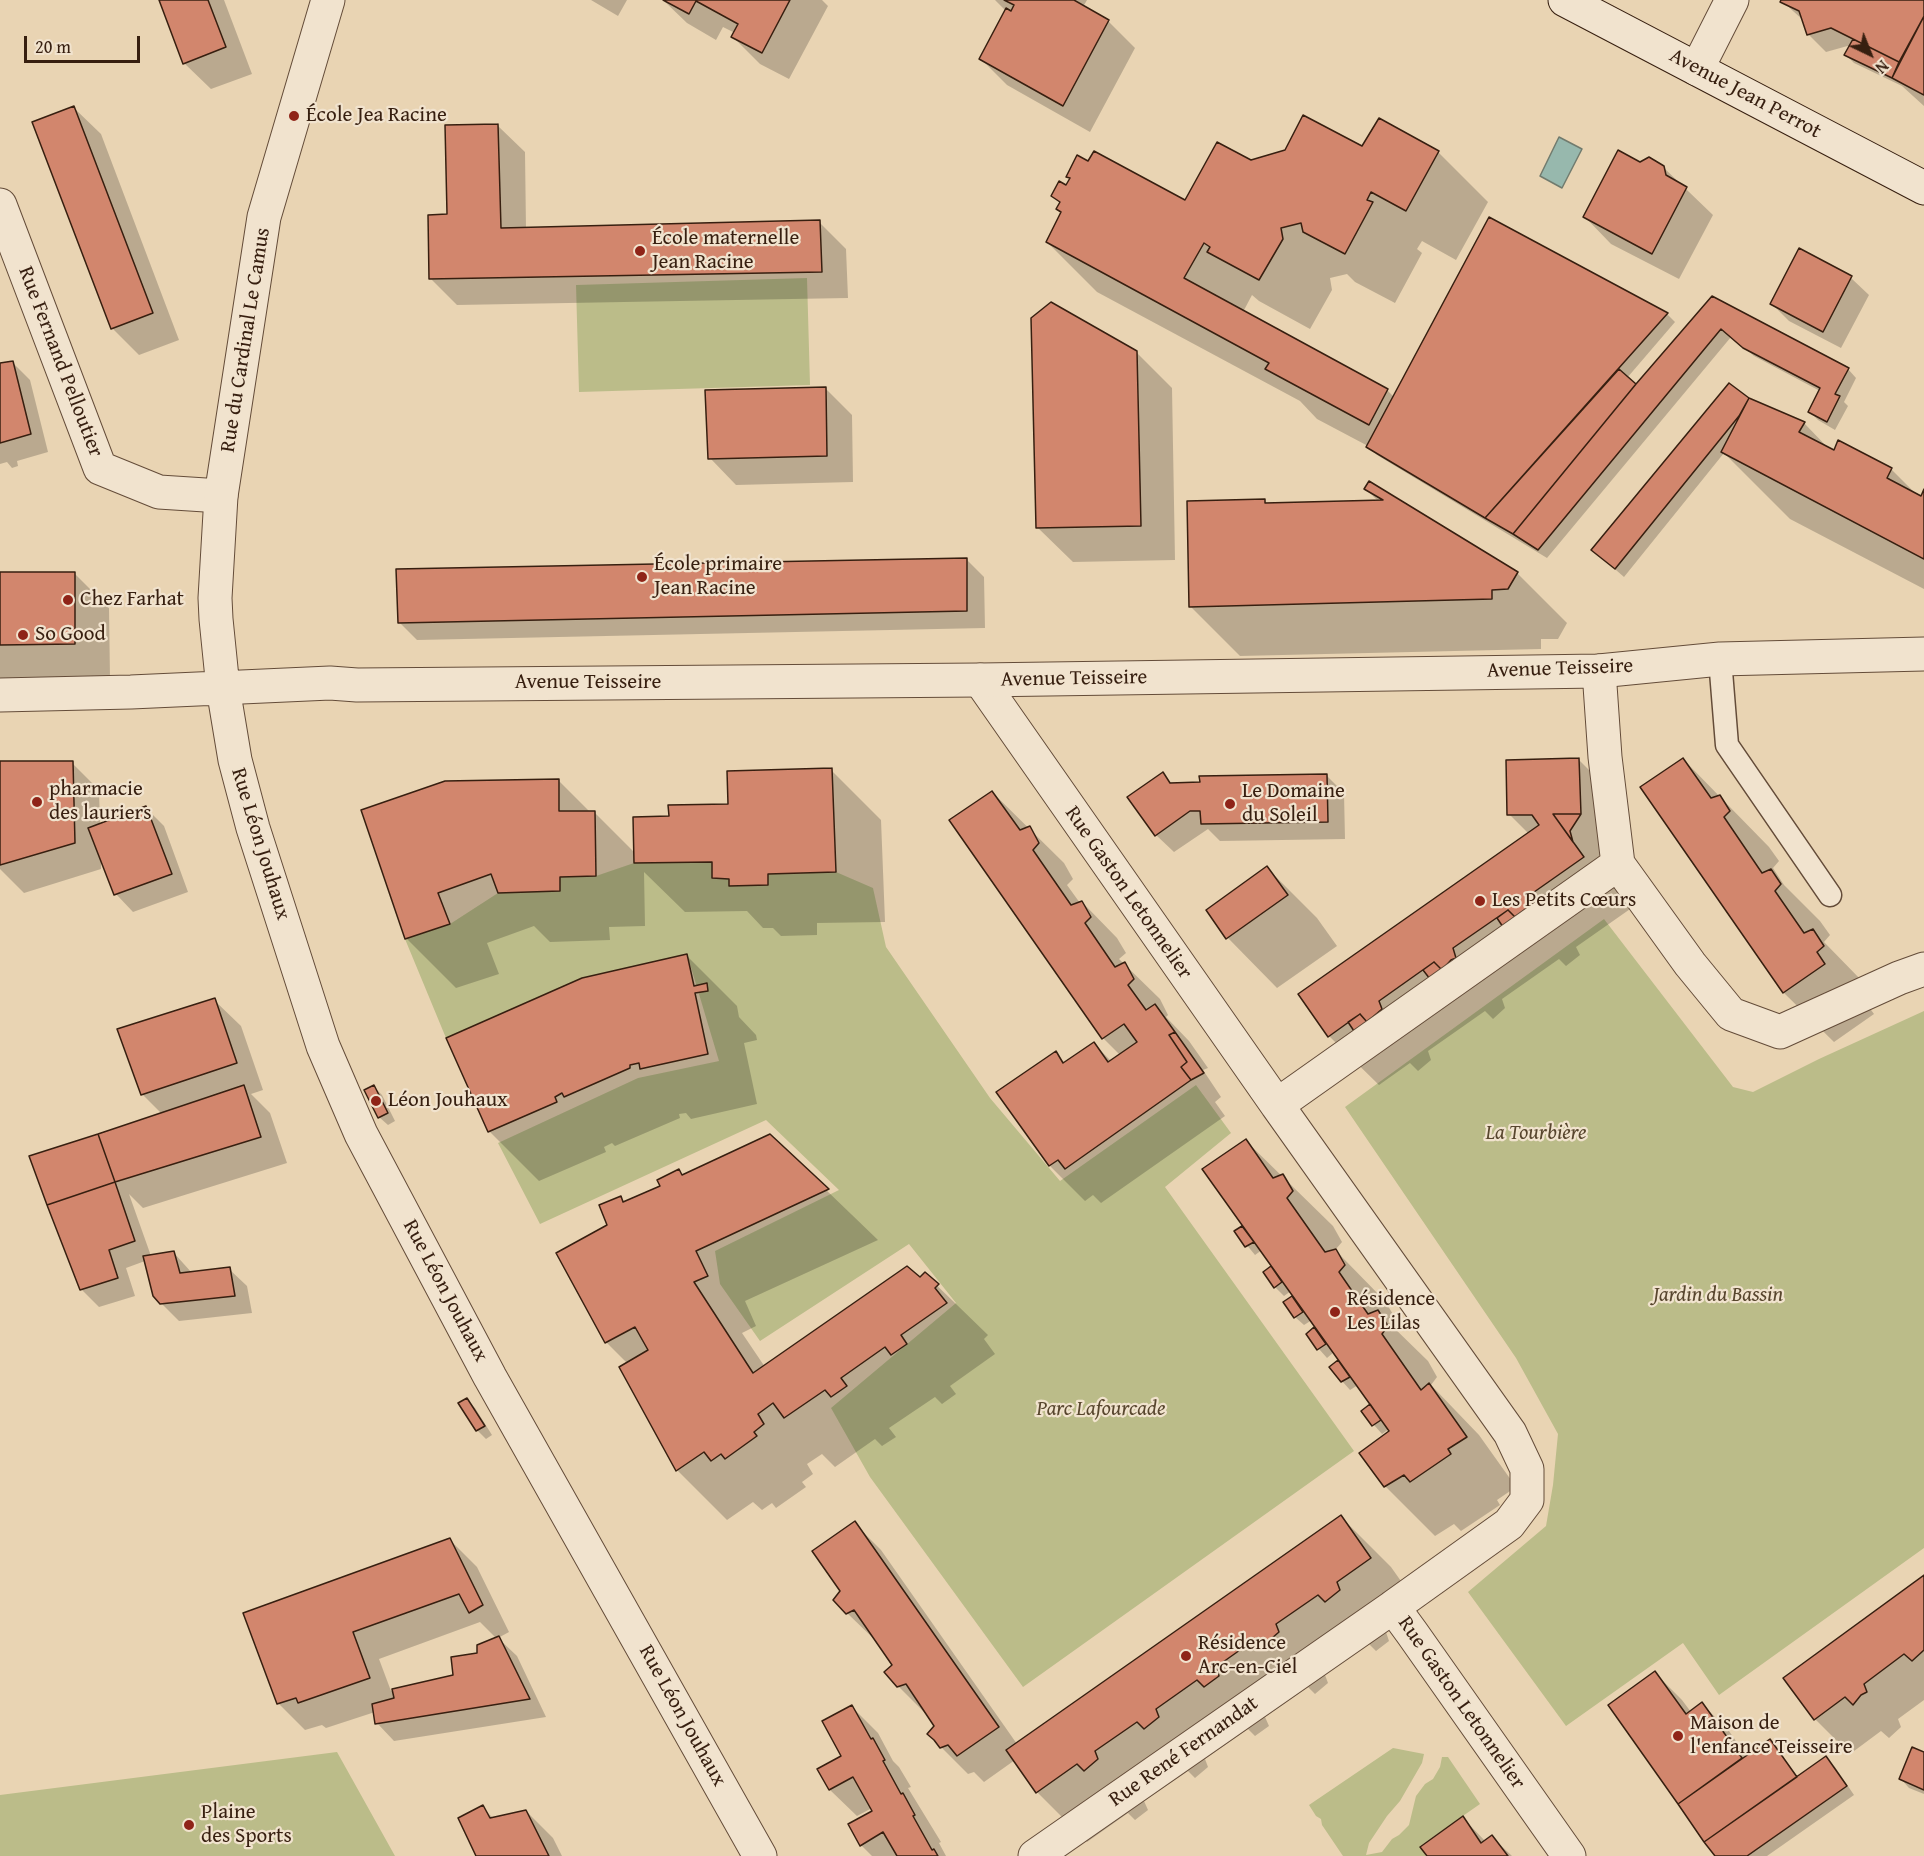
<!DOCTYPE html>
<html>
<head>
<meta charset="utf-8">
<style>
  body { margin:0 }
  #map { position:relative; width:1924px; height:1856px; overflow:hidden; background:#e9d4b3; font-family:"Gentium Book Plus",serif }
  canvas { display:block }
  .north { position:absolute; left:1840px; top:24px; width:60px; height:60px; -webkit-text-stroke:4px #f1e3ce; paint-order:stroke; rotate:137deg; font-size:16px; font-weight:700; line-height:24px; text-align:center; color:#371f10 }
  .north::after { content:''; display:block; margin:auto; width:21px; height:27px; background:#371f10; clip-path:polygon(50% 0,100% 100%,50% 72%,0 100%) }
  .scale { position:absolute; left:24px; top:36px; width:116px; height:27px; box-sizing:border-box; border:3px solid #371f10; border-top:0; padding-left:8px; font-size:18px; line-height:21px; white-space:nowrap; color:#371f10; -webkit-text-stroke:4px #f1e3ce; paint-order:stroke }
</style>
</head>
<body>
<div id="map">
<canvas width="1924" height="1856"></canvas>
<div class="north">N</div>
<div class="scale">20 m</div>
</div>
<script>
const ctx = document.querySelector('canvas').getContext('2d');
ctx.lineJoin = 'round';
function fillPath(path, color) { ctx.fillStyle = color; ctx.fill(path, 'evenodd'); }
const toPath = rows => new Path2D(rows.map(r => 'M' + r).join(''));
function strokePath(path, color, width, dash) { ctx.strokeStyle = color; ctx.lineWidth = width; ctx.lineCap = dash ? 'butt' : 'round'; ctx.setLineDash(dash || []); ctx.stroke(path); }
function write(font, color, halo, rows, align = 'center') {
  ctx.font = font + ' "Gentium Book Plus",serif'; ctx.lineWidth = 4.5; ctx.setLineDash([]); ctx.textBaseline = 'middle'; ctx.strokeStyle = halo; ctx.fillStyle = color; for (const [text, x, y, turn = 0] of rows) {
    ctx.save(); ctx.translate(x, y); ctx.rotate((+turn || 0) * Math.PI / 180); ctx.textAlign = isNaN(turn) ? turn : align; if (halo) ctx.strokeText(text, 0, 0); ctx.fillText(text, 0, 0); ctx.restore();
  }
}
const green = toPath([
  [807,278,810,385,579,392,576,285],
  [712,862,712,878,729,879,730,886,767,885,768,874,836,872,873,888,886,947,990,1098,1060,1181,1196,1085,1231,1133,1165,1187,1354,1451,1023,1687,870,1477,831,1408,956,1303,909,1244,760,1341,720,1284,715,1251,839,1190,766,1120,540,1224,498,1143,638,1078,719,1061,687,954,582,978,446,1038,405,939,450,924,498,893,560,891,560,877,596,876,634,863],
  [1604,919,1733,1087,1753,1092,1819,1059,1924,1011,1924,1548,1719,1695,1683,1643,1566,1726,1468,1592,1546,1526,1553,1485,1558,1434,1516,1358,1345,1107],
  [1393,1748,1424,1754,1422,1763,1400,1801,1387,1816,1369,1843,1366,1855,1382,1852,1392,1839,1399,1835,1409,1825,1416,1796,1425,1784,1433,1779,1440,1767,1442,1757,1448,1757,1480,1804,1420,1846,1426,1856,1343,1856,1322,1825,1321,1819,1316,1816,1309,1805],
  [337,1752,395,1856,0,1856,0,1795]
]);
const water = toPath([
  [1559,137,1582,149,1562,188,1540,176,1559,137]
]);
const shadow = toPath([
  [161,0,224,0,252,74,211,89,184,63],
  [591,0,627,0,618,16],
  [663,0,822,0,828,6,789,79,760,64,733,37,735,33,723,27,716,40,687,23],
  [995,0,1087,0,1083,7,1108,21,1135,48,1090,132,1007,85,981,59,1006,11],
  [1783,0,1924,0,1924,106,1902,86,1854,63,1846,55,1851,45,1826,52,1808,34,1804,21,1782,1],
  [74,108,101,134,179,340,139,355,112,328],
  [498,126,525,152,526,229,819,222,846,249,848,298,457,305,431,279,449,216],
  [1362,148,1438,152,1488,202,1456,260,1422,241,1417,249,1422,253,1395,303,1355,282,1347,274,1330,278,1332,290,1310,329,1259,301,1252,295,1243,312,1387,390,1394,397,1489,219,1667,314,1675,322,1627,378,1636,386,1712,298,1848,369,1856,378,1844,402,1848,406,1835,430,1818,420,1809,411,1820,391,1754,356,1731,337,1547,558,1377,455,1368,446,1317,419,1300,401,1097,292,1047,242,1063,214,1058,209,1061,204,1052,196,1066,187,1071,179,1068,176,1185,202,1250,162],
  [1640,163,1663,167,1713,215,1679,279,1611,244,1585,217],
  [1851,278,1869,295,1841,348,1789,321,1771,303],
  [1136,352,1172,388,1175,560,1073,562,1037,527],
  [12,362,30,380,48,452,17,461,18,466,12,468,7,462,0,464,0,365],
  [1729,385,1749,399,1804,423,1830,450,1891,469,1917,495,1921,498,1924,492,1924,589,1790,519,1724,453,1624,577,1593,550],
  [825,388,852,415,853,482,736,485,710,458],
  [1370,483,1517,573,1567,623,1558,639,1541,639,1541,649,1240,656,1190,606,1265,501,1268,504,1379,502,1366,489],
  [966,559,984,577,985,628,417,640,399,622],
  [74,573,109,608,110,678,0,679,0,574],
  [1683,759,1769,847,1779,861,1773,868,1784,885,1820,921,1830,935,1824,942,1862,981,1866,1003,1874,1014,1834,1042,1784,993,1642,788],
  [1579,760,1629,810,1633,907,1576,947,1580,955,1566,966,1559,959,1502,999,1505,1008,1493,1019,1485,1011,1428,1051,1431,1060,1418,1071,1410,1063,1379,1085,1329,1036,1529,834,1509,814],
  [0,762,72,763,99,790,100,825,146,808,164,826,188,892,133,912,116,894,101,858,101,869,24,893,0,869],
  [831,770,881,820,885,922,817,923,817,935,781,936,773,928,763,928,747,911,685,912,644,872,645,926,609,927,610,940,550,942,534,926,487,943,499,974,456,988,406,938,363,811,559,781,590,812,594,812,635,853,670,818,729,805],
  [1162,774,1173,785,1326,775,1344,793,1345,839,1220,841,1208,829,1174,852,1156,835],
  [992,792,1064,863,1073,879,1067,885,1080,903,1082,902,1117,938,1126,953,1119,959,1160,999,1168,1015,1166,1017,1189,1041,1208,1068,1203,1070,1221,1097,1215,1102,1225,1116,1101,1203,1093,1195,1085,1201,1050,1166,998,1092,1055,1053,1065,1063,1094,1044,1111,1061,1120,1055,1103,1038],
  [1267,868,1317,918,1337,946,1277,988,1228,938],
  [687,956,737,1006,739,1017,756,1035,757,1040,744,1043,757,1104,691,1119,686,1113,679,1114,680,1118,615,1146,612,1143,604,1147,606,1152,539,1181,489,1131],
  [214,1000,241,1026,263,1090,251,1094,270,1113,287,1163,143,1208,129,1194,151,1256,174,1253,192,1273,229,1269,247,1286,252,1313,179,1321,161,1303,145,1261,126,1268,135,1296,99,1307,81,1289,31,1157,162,1114,142,1094],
  [374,1087,382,1095,395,1121,388,1125,379,1117],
  [770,1136,878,1240,745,1301,756,1326,742,1333,765,1367,920,1279,925,1274,988,1335,984,1339,995,1354,950,1386,956,1394,942,1404,935,1397,889,1428,896,1437,882,1446,875,1439,835,1467,822,1454,807,1464,813,1474,802,1482,806,1487,776,1508,772,1503,762,1510,753,1502,727,1520,677,1470,621,1368,628,1364,606,1342,609,1225,620,1197,625,1202,662,1186,679,1171,684,1176],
  [1246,1141,1333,1226,1342,1242,1336,1249,1342,1257,1385,1301,1394,1316,1388,1322,1428,1361,1437,1377,1431,1385,1479,1435,1516,1487,1497,1500,1500,1505,1461,1531,1454,1524,1435,1536,1385,1486,1391,1432,1389,1429,1382,1434,1374,1425,1363,1411,1372,1405,1358,1385,1350,1390,1342,1381,1346,1369,1334,1352,1327,1358,1319,1349,1308,1334,1314,1329,1321,1336,1322,1335,1312,1320,1304,1325,1295,1317,1285,1302,1292,1298,1299,1305,1300,1304,1291,1291,1284,1296,1275,1287,1265,1272,1271,1268,1278,1275,1279,1274,1262,1250,1255,1255,1236,1232,1242,1228,1250,1235],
  [467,1400,475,1408,492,1435,486,1439,477,1430,460,1404],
  [1341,1517,1391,1567,1420,1608,1386,1632,1389,1641,1376,1651,1369,1644,1325,1675,1328,1683,1315,1694,1308,1687,1265,1717,1269,1726,1255,1736,1248,1729,1205,1759,1208,1767,1195,1778,1188,1771,1144,1801,1148,1810,1135,1820,1128,1813,1087,1842,1037,1792,1015,1760,984,1782,974,1772,968,1774,941,1747,936,1726,927,1712,925,1713,898,1686,895,1666,876,1639,874,1639,847,1613,842,1591,854,1523,881,1550,1017,1744],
  [450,1540,477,1567,509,1632,498,1638,517,1656,546,1717,394,1741,377,1723,375,1712,326,1728,322,1725,305,1730,278,1703,244,1614],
  [480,1622,497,1639,454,1676,391,1691,379,1659],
  [1924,1577,1924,1700,1898,1719,1901,1727,1889,1738,1881,1731,1850,1754,1815,1719],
  [1655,1673,1682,1700,1691,1712,1702,1704,1729,1731,1747,1757,1770,1741,1778,1749,1798,1778,1826,1758,1835,1767,1854,1795,1767,1856,1717,1856,1679,1803],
  [852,1707,878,1733,893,1761,899,1767,911,1787,908,1788,941,1842,939,1843,946,1856,872,1856,861,1845,874,1812,872,1808,857,1816,830,1790,819,1770,843,1756],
  [1924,1753,1924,1794,1909,1788,1901,1779],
  [482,1807,494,1819,526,1811,553,1838,562,1856,477,1856],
  [1463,1818,1486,1842,1492,1837,1512,1856,1428,1856]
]);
const building = toPath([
  [159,0,208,0,226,47,183,64,159,0],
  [663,0,790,0,762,53,731,37,738,24,696,1,689,14,663,0],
  [1004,0,1074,0,1109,20,1063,106,979,59,1006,8,1011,11,1014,5,1004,0],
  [1781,0,1924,0,1924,16,1899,62,1831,28,1807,35,1799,11,1780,2,1781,0],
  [1924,16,1924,95,1892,78,1924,16],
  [1853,39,1899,62,1892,78,1844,55,1853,39],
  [74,106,153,313,111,329,32,122,74,106],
  [1303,115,1362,146,1379,118,1439,151,1406,211,1371,192,1367,200,1373,202,1345,254,1303,232,1301,223,1281,228,1283,239,1259,280,1207,252,1210,247,1204,243,1184,278,1388,389,1369,425,1265,369,1269,363,1046,242,1061,212,1056,209,1060,202,1051,196,1059,181,1066,185,1070,178,1066,177,1077,155,1088,161,1094,151,1185,200,1217,142,1251,160,1285,150,1303,115],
  [498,124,501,228,820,220,822,272,429,279,428,215,447,214,445,125,498,124],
  [1618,150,1640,162,1649,157,1664,166,1666,175,1687,187,1652,254,1583,217,1618,150],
  [1489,217,1668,313,1485,518,1366,447,1489,217],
  [1799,248,1852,276,1823,332,1770,304,1799,248],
  [1712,296,1849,368,1835,394,1840,396,1827,422,1808,412,1820,388,1743,348,1721,329,1538,550,1513,534,1636,384,1712,296],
  [1051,302,1137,351,1141,526,1036,528,1031,318,1051,302],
  [13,361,31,434,0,443,0,363,13,361],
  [1619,369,1636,384,1513,534,1485,518,1619,369],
  [1729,383,1749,398,1739,416,1615,569,1591,550,1729,383],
  [826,387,827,456,708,459,705,390,826,387],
  [1749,398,1805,422,1799,432,1834,450,1838,440,1892,468,1887,478,1921,496,1924,489,1924,559,1721,452,1749,398],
  [1369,481,1518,572,1508,589,1492,590,1492,599,1189,607,1187,501,1265,499,1265,503,1383,500,1364,489,1369,481],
  [967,558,967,611,398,623,396,569,967,558],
  [0,572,75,572,75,644,0,645,0,572],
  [1579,758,1581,814,1553,814,1584,857,1527,897,1531,905,1515,917,1508,910,1453,948,1456,958,1451,960,1442,970,1434,962,1379,1001,1382,1009,1367,1022,1360,1014,1328,1037,1298,994,1539,825,1532,815,1507,815,1506,760,1579,758],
  [1683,758,1711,798,1720,795,1730,811,1724,817,1762,873,1771,869,1781,884,1775,891,1804,933,1813,929,1824,946,1817,952,1825,964,1783,993,1640,787,1683,758],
  [0,761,73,761,75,843,0,865,0,761],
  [832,768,836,872,768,874,768,885,729,886,729,879,712,878,712,862,634,863,633,817,669,816,668,805,728,804,727,771,832,768],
  [1163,772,1170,783,1200,782,1199,776,1327,774,1328,822,1201,824,1200,811,1190,811,1155,836,1127,797,1163,772],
  [559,779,559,811,595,811,596,876,560,877,560,891,498,893,491,874,438,893,450,924,405,939,361,810,445,781,559,779],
  [992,791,1020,830,1030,826,1039,843,1033,850,1071,905,1082,901,1091,917,1085,923,1115,967,1125,962,1134,979,1128,985,1146,1010,1155,1004,1175,1032,1169,1035,1187,1062,1181,1067,1191,1080,1065,1169,1058,1160,1049,1166,996,1092,1056,1051,1063,1063,1094,1042,1108,1062,1137,1042,1124,1024,1102,1039,949,820,992,791],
  [146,806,172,874,114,895,88,828,146,806],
  [1553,814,1581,814,1570,831,1573,842,1553,814],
  [1267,866,1288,895,1226,939,1206,910,1267,866],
  [1508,910,1515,917,1503,927,1497,918,1508,910],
  [687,954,694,986,707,983,708,991,695,993,708,1054,640,1069,639,1063,630,1065,630,1068,564,1097,562,1093,555,1097,557,1102,488,1132,446,1038,582,978,687,954],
  [1434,962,1442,970,1430,979,1423,970,1434,962],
  [215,998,237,1063,141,1095,117,1029,215,998],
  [1360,1014,1367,1022,1354,1031,1348,1022,1360,1014],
  [1175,1032,1204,1073,1191,1080,1181,1067,1187,1062,1169,1035,1175,1032],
  [244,1085,261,1137,115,1182,98,1134,244,1085],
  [374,1085,388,1113,378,1118,364,1090,374,1085],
  [98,1134,115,1182,47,1205,29,1156,98,1134],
  [770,1134,829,1189,696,1251,708,1276,694,1282,753,1373,907,1266,920,1277,925,1272,939,1284,935,1288,947,1303,901,1335,907,1344,891,1355,885,1347,841,1378,847,1386,831,1397,825,1390,784,1418,773,1403,758,1414,764,1424,754,1432,757,1436,725,1459,721,1454,711,1461,704,1452,676,1471,619,1367,648,1350,635,1327,605,1343,556,1253,607,1225,599,1205,621,1196,623,1202,660,1186,657,1180,679,1169,682,1175,770,1134],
  [1246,1139,1273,1178,1283,1174,1293,1191,1287,1198,1325,1252,1336,1249,1345,1265,1339,1272,1368,1314,1378,1310,1388,1326,1382,1334,1421,1390,1429,1383,1467,1437,1448,1449,1451,1454,1410,1482,1404,1475,1384,1487,1359,1453,1389,1431,1202,1169,1246,1139],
  [115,1182,135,1241,109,1250,118,1278,80,1290,47,1205,115,1182],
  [1242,1226,1254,1242,1245,1247,1234,1231,1242,1226],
  [174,1251,180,1273,230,1267,235,1296,160,1304,153,1296,143,1256,174,1251],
  [1271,1266,1282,1282,1274,1288,1263,1272,1271,1266],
  [1292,1296,1303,1312,1294,1318,1283,1302,1292,1296],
  [1314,1327,1326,1344,1317,1350,1306,1334,1314,1327],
  [1338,1360,1350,1377,1341,1382,1329,1367,1338,1360],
  [467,1398,485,1426,476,1431,458,1403,467,1398],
  [1370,1404,1381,1420,1372,1426,1361,1411,1370,1404],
  [1341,1515,1371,1558,1337,1582,1340,1590,1325,1602,1318,1595,1276,1624,1279,1632,1264,1645,1257,1638,1216,1667,1219,1676,1204,1687,1197,1680,1156,1709,1159,1717,1144,1729,1137,1722,1095,1751,1098,1759,1084,1771,1077,1764,1036,1793,1006,1750,1341,1515],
  [855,1521,999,1727,957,1756,948,1745,940,1748,934,1740,927,1734,934,1726,906,1684,897,1687,884,1672,892,1665,854,1610,846,1614,833,1600,840,1591,812,1551,855,1521],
  [450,1538,483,1605,469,1613,459,1594,353,1632,370,1678,298,1703,296,1698,277,1704,243,1613,450,1538],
  [1924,1575,1924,1650,1912,1661,1904,1654,1864,1684,1867,1692,1861,1695,1853,1705,1845,1697,1814,1720,1783,1678,1924,1575],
  [499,1636,530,1699,375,1724,372,1704,394,1698,392,1689,453,1675,451,1657,477,1653,477,1645,499,1636],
  [1655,1671,1686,1714,1702,1702,1742,1758,1678,1804,1608,1705,1655,1671],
  [852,1705,871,1739,873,1738,885,1760,883,1761,901,1794,903,1793,915,1815,913,1816,932,1850,934,1849,938,1856,897,1856,883,1832,860,1846,848,1824,872,1811,853,1777,829,1790,817,1769,841,1756,822,1721,852,1705],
  [1770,1739,1797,1777,1704,1842,1678,1804,1770,1739],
  [1912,1747,1924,1752,1924,1790,1899,1779,1912,1747],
  [1826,1756,1847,1786,1747,1856,1715,1856,1704,1842,1826,1756],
  [483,1805,490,1818,526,1810,549,1856,476,1856,458,1818,483,1805],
  [1463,1816,1481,1843,1492,1835,1508,1856,1427,1856,1420,1847,1463,1816]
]);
const service = toPath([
  [1720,659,1727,745,1830,895]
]);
const minor = toPath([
  [1697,69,1732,0],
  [0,205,100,468,159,492,221,496],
  [1599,671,1605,757,1618,864,1690,964,1731,1014,1780,1032,1899,978,1924,969],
  [980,680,1277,1105],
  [1035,1856,1393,1607],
  [1569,1856,1412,1633,1393,1607,1509,1524,1527,1500,1527,1469,1510,1433,1277,1105,1618,864]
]);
const tertiary = toPath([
  [328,0,264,217,221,496,215,598,216,619,223,688,235,760,253,828,323,1046,361,1134,490,1377,760,1856],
  [0,695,131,692,330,683,357,685,980,680,1599,671,1720,659,1924,654]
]);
const secondary = toPath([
  [1565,0,1924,188]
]);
const markers = [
  [294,116,6,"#8f2418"],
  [640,251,6,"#8f2418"],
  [642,577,6,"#8f2418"],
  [68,600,6,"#8f2418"],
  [23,635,6,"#8f2418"],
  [37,802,6,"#8f2418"],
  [1230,804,6,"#8f2418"],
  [1480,901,6,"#8f2418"],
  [376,1101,6,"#8f2418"],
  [1335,1312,6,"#8f2418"],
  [1186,1656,6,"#8f2418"],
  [1678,1736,6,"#8f2418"],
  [189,1825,6,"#8f2418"]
];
const streetNames = [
  ["Avenue Jean Perrot",1745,94,28],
  ["Rue du Cardinal Le Camus",246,340,-81],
  ["Rue Fernand Pelloutier",60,362,69],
  ["Avenue Teisseire",1560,669,-2],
  ["Avenue Teisseire",1074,679,-1],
  ["Avenue Teisseire",588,683],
  ["Rue Léon Jouhaux",260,844,73],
  ["Rue Gaston Letonnelier",1128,893,55],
  ["Rue Léon Jouhaux",445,1291,62],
  ["Rue Gaston Letonnelier",1461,1703,55],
  ["Rue Léon Jouhaux",682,1716,61],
  ["Rue René Fernandat",1184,1752,-35]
];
const poiNames = [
  ["École Jea Racine",306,116],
  ["École maternelle",652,239],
  ["Jean Racine",652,263],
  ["École primaire",654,565],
  ["Jean Racine",654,589],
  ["Chez Farhat",80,600],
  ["So Good",35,635],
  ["pharmacie",49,790],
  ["des lauriers",49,814],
  ["Le Domaine",1242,792],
  ["du Soleil",1242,816],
  ["Les Petits Cœurs",1492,901],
  ["Léon Jouhaux",388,1101],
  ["Résidence",1347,1300],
  ["Les Lilas",1347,1324],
  ["Résidence",1198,1644],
  ["Arc-en-Ciel",1198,1668],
  ["Maison de",1690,1724],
  ["l'enfance Teisseire",1690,1748],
  ["Plaine",201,1813],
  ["des Sports",201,1837]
];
const parkNames = [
  ["La Tourbière",1536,1134],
  ["Jardin du Bassin",1718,1296],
  ["Parc Lafourcade",1101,1410]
];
fillPath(green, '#bbbc89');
fillPath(water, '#97b8ad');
strokePath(water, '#717b6e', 1.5);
fillPath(shadow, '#0003');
fillPath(building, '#d2866d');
strokePath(building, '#371f10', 1.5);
strokePath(service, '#644c39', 25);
strokePath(minor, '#644c39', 35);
strokePath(tertiary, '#644c39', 35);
strokePath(secondary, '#371f10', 35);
strokePath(service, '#f1e3ce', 22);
strokePath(minor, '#f1e3ce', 33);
strokePath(tertiary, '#f1e3ce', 33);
strokePath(secondary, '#f1e3ce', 33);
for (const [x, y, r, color] of markers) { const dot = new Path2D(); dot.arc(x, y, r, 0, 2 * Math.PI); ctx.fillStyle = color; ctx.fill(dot); strokePath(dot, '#f1e3ce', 2); }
write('21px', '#371f10', '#f1e3ce', streetNames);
write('21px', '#371f10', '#f1e3ce', poiNames, 'left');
write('italic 21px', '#58462e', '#f1e3ce', parkNames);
</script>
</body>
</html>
